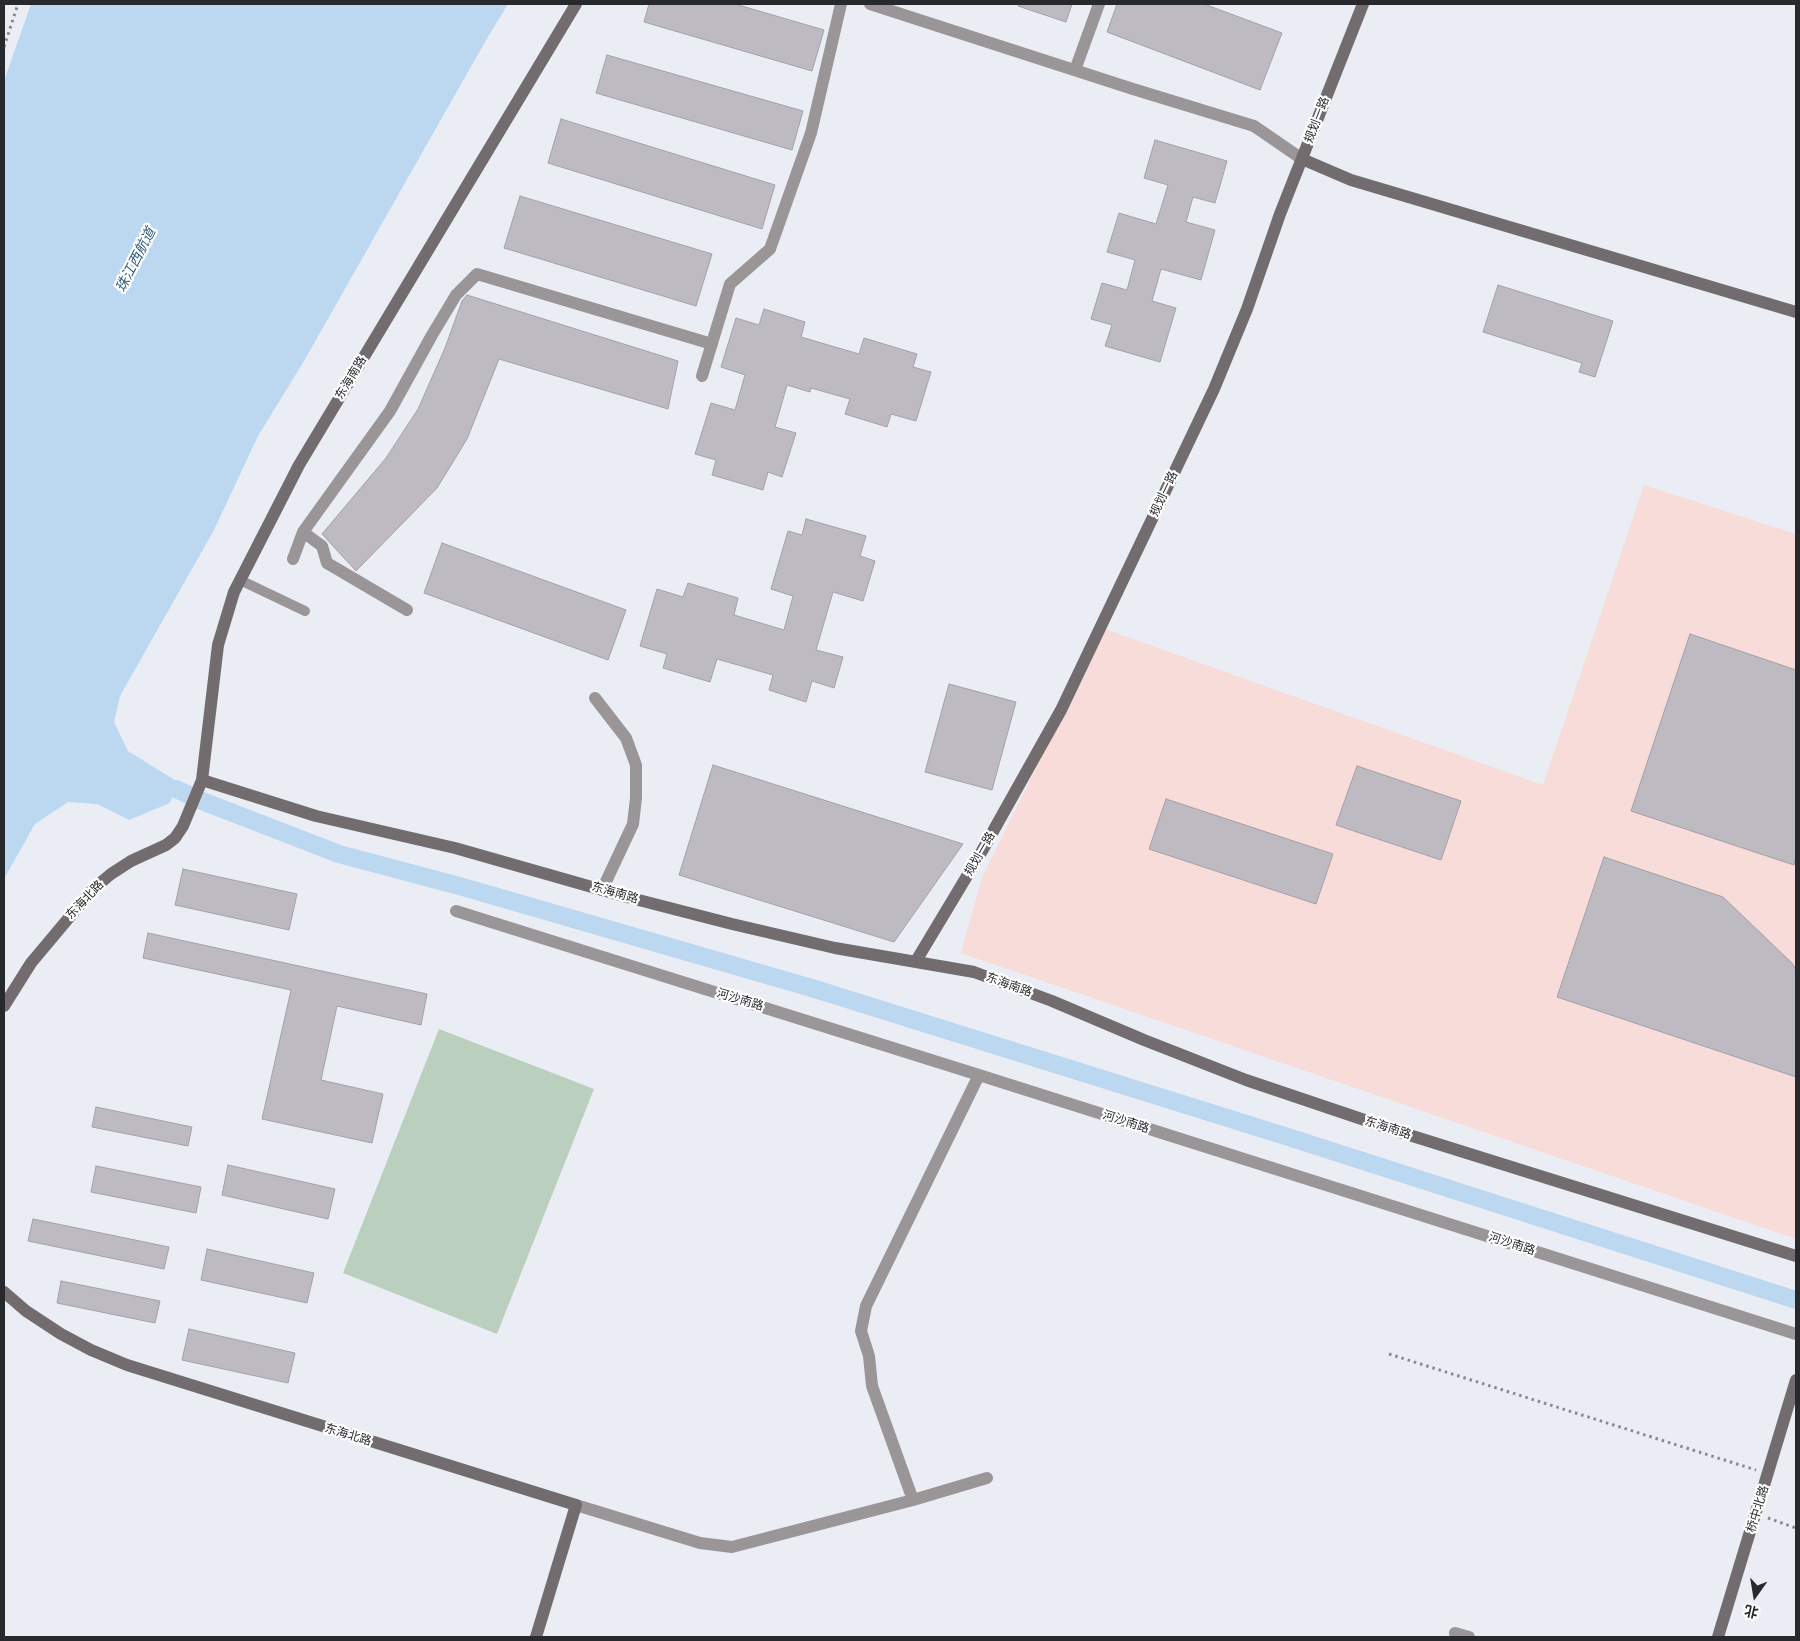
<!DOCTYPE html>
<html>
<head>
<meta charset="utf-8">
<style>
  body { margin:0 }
  #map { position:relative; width:1800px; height:1641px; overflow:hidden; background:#ebedf5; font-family:Rubik,"Noto Sans SC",sans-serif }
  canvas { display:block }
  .frame { position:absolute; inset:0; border:5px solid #28292c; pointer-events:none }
  .north { position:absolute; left:1730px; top:1571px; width:50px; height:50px; -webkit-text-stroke:4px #fff; paint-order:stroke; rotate:193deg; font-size:14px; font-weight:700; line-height:20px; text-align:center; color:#28292c }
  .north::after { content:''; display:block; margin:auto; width:18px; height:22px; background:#28292c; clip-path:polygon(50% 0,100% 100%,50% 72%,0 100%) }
</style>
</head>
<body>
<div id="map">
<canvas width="1800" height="1641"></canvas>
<div class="frame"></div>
<div class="north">北</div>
</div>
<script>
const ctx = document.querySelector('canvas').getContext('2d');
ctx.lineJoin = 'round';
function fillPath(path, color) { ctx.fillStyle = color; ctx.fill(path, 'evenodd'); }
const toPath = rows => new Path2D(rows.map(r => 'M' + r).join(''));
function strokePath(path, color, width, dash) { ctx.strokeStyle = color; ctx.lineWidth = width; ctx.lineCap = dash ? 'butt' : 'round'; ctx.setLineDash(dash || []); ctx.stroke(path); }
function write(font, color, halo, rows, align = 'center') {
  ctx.font = font + ' Rubik,"Noto Sans SC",sans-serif'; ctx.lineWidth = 4.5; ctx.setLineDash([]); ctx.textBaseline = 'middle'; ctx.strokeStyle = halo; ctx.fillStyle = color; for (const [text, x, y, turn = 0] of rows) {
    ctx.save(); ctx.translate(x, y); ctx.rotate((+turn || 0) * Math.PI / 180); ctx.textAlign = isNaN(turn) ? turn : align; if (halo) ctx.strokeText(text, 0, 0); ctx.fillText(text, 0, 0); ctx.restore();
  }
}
const medical = toPath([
  [1644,485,1796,534,1796,1239,961,953,982,877,1105,629,1543,785]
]);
const green = toPath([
  [439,1029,594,1089,497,1334,343,1273]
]);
const water = toPath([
  [31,4,508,4,485,42,304,361,258,436,214,530,120,696,114,722,128,751,178,782,170,803,129,820,97,804,68,802,35,824,4,879,4,81]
]);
const canal = toPath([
  [176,789,202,801,339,854,463,887,815,989,1285,1136,1796,1300]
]);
const building = toPath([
  [649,4,735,4,824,30,812,71,644,22,649,4],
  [1018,4,1072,4,1066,22,1018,6,1018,4],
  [1117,4,1204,4,1282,33,1260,90,1107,32,1117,4],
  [607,55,803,111,792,150,596,93,607,55],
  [561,119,775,185,762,229,548,163,561,119],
  [1155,140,1227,161,1215,203,1193,197,1186,222,1215,230,1201,280,1161,269,1152,301,1176,308,1160,362,1105,346,1112,325,1091,319,1102,283,1127,290,1135,260,1107,252,1119,213,1156,224,1168,185,1144,178,1155,140],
  [520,196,712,254,696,306,504,248,520,196],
  [1498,285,1613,321,1595,377,1579,372,1582,363,1483,332,1498,285],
  [467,295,678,361,668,409,499,359,467,439,437,488,356,571,322,534,386,458,418,409,445,348,462,301,467,295],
  [764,309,805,322,801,337,859,354,864,338,917,354,913,367,931,372,916,421,891,414,887,427,845,414,850,399,811,388,810,392,787,385,775,427,796,433,782,477,768,472,763,490,712,475,716,460,695,454,711,403,735,410,745,375,721,367,736,318,759,325,764,309],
  [806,519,866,536,860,556,875,561,863,601,833,592,816,650,843,657,834,688,812,681,806,702,769,690,773,675,717,659,710,682,663,668,667,654,640,646,657,589,683,597,688,583,738,598,734,615,784,630,793,596,771,589,788,531,802,535,806,519],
  [442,543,626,610,608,660,424,593,442,543],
  [1690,634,1796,670,1796,856,1794,865,1631,811,1690,634],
  [949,684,1016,702,992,790,925,772,949,684],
  [713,765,963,844,894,942,679,875,713,765],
  [1357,766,1461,801,1441,860,1336,825,1357,766],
  [1166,799,1333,854,1316,904,1149,849,1166,799],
  [1604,857,1723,897,1792,963,1796,970,1796,1077,1557,997,1604,857],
  [183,869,297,894,289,930,175,905,183,869],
  [148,933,427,994,421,1025,337,1006,321,1080,383,1094,372,1143,262,1119,291,990,143,958,148,933],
  [96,1107,192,1127,188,1146,92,1127,96,1107],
  [228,1165,335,1189,328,1219,222,1195,228,1165],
  [96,1166,201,1187,196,1213,91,1192,96,1166],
  [33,1219,169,1247,164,1269,28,1241,33,1219],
  [207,1249,314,1273,307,1303,201,1280,207,1249],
  [61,1281,160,1301,155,1323,57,1303,61,1281],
  [189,1329,295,1353,288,1383,182,1360,189,1329]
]);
const path = toPath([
  [4,47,18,4],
  [1389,1354,1756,1470],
  [1768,1518,1796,1528]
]);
const lane = toPath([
  [240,580,305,611]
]);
const street = toPath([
  [870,4,1133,89,1254,126,1302,159],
  [1075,70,1099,4],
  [702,376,730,284,770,249,811,133,841,4],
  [303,532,322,546,327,563,407,610],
  [293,559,303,532,390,411,432,335,456,295,477,274,712,344],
  [595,698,626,738,636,765,636,798,633,824,602,890],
  [456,911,979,1075,1796,1334],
  [913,1500,872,1386,869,1356,861,1331,866,1306,979,1075],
  [576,1505,700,1543,732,1547,913,1500,987,1478],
  [1455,1633,1469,1637]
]);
const secondary = toPath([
  [1302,159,1351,180,1796,312],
  [202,780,316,816,455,848,627,897,732,924,835,948,974,972,1052,1001,1144,1040,1246,1080,1406,1134,1796,1256],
  [916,961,982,851,1061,710,1214,389,1247,309,1280,214,1363,4],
  [4,1006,31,963,93,889,111,874,131,861,166,845,175,838,183,826,202,780,218,645,234,592,299,465,576,4],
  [4,1292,26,1311,61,1334,91,1350,127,1365,576,1505,536,1637],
  [1718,1637,1796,1380]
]);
const streetNames = [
  ["规划一路",1317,120,-69],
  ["东海南路",351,378,-59],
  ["规划一路",1164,494,-65],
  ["规划一路",980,854,-60],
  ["东海南路",615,893,16],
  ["东海北路",85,900,-46],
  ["东海南路",1009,985,20],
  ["河沙南路",740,1000,17],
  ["河沙南路",1126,1122,18],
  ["东海南路",1388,1128,18],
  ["河沙南路",1512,1244,18],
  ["东海北路",348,1435,17],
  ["桥中北路",1758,1509,-73]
];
const waterNames = [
  ["珠江西航道",136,260,-63]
];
fillPath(medical, '#f7dcd9');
fillPath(green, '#bacfbe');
fillPath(water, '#bcd8f0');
strokePath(canal, '#bcd8f0', 18);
fillPath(building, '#bebac2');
strokePath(building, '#a3a0a8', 1);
strokePath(path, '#88898f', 3, [2.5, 4]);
strokePath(lane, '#9a9698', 10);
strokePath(street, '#9a9698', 12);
strokePath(secondary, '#726c6f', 12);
write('12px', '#28292c', '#fff', streetNames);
write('italic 14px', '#2f5b7d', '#fff', waterNames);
</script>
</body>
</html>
